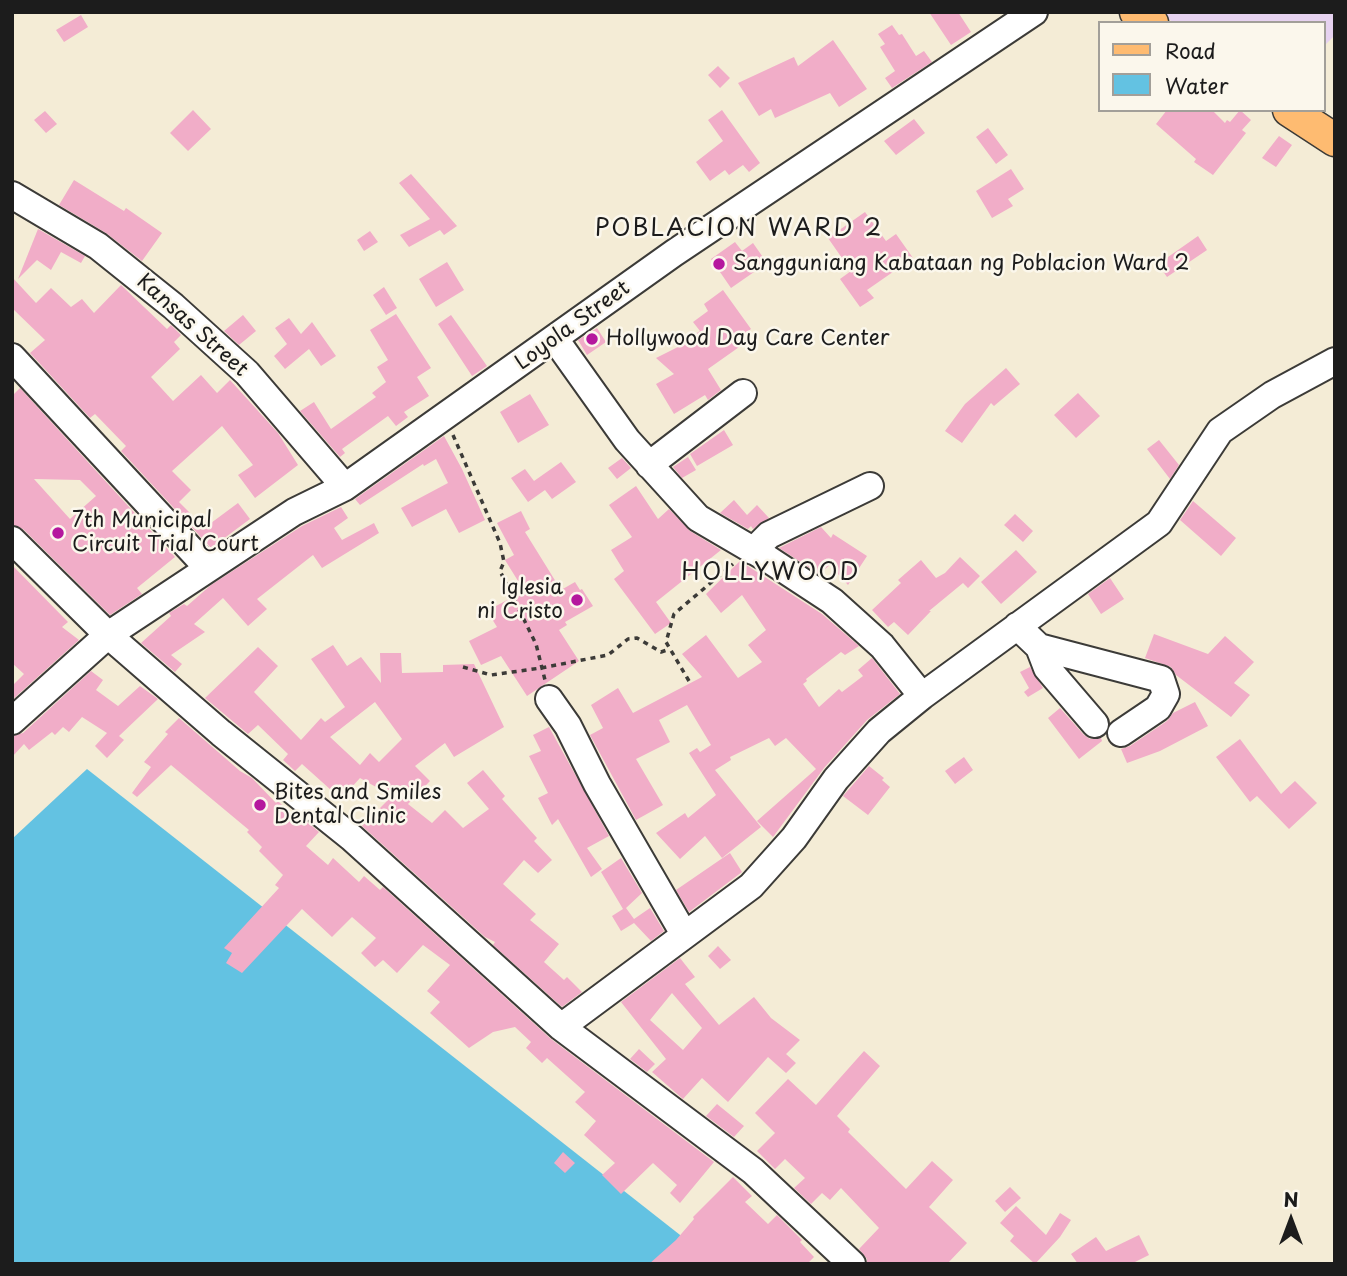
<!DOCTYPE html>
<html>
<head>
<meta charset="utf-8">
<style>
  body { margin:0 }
  #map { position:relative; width:1347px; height:1276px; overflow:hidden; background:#f4ecd6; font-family:"Playpen Sans",sans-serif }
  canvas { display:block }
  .frame { position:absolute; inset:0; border:14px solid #1c1c1c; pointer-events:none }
  .legend { position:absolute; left:1098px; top:21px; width:228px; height:91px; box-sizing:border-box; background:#fbf7ec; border:2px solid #a29f99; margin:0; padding:9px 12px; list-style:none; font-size:21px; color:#1c1c1c }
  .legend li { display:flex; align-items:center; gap:14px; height:35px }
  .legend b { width:35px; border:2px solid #a29f99 }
  .north { position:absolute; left:1256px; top:1185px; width:70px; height:70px; -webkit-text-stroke:5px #fbf7ec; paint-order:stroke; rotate:0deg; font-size:19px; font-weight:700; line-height:28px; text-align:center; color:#1c1c1c }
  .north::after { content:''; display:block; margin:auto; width:24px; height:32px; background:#1c1c1c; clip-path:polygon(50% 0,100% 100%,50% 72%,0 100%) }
</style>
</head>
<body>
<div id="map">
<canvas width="1347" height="1276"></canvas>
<div class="frame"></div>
<ul class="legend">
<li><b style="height:9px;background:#febb71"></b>Road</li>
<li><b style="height:19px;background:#63c2e2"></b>Water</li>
</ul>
<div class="north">N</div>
</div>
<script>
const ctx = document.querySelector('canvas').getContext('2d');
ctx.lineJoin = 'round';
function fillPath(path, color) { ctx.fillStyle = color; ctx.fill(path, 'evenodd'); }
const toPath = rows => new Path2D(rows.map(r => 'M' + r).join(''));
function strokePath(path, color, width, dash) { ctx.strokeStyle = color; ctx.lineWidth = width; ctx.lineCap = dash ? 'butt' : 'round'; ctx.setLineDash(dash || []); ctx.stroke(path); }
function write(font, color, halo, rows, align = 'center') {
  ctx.font = font + ' "Playpen Sans",sans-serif'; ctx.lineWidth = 5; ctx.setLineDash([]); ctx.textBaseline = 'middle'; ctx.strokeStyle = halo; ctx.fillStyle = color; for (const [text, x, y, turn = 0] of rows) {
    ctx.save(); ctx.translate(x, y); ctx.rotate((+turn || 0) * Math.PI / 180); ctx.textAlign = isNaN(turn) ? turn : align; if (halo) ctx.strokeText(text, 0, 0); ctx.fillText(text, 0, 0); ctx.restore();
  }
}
const built = toPath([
  [1159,12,1335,12,1335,35,1324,46,1324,23,1174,23]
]);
const water = toPath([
  [87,769,717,1264,12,1264,12,839]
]);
const building = toPath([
  [929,12,958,12,971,32,951,45],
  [81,15,88,27,64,42,56,30],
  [892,25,899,35,902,34,916,56,924,51,932,62,892,88,885,78,895,71,880,47,885,44,878,34],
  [833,40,867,89,839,107,830,93,775,118,771,109,759,116,738,83,794,57,798,66],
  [718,66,730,78,720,88,708,75],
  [193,110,211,129,188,151,170,133],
  [722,110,760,163,749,172,743,165,729,175,725,170,710,181,696,162,723,141,708,120],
  [1167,110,1212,110,1225,123,1227,120,1230,122,1240,110,1251,120,1242,130,1246,133,1213,175,1194,162,1196,159,1156,124],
  [45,111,57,124,46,133,34,120],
  [914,119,925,133,896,155,884,141],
  [988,128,1008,155,996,164,976,137],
  [1279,136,1292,145,1276,167,1262,158],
  [1011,169,1024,189,1008,199,1013,206,992,218,976,191],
  [411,174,457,226,444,235,440,230,409,247,400,235,430,219,399,183],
  [74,180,124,211,126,208,162,233,142,261,106,233,59,205],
  [865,212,886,241,896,234,913,258,867,290,874,298,860,307,840,279,851,271,828,238],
  [38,229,85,256,81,263,61,252,51,270,37,260,18,279],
  [370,231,378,242,364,251,357,240],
  [1198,236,1207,250,1167,277,1158,264],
  [735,242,742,251,753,243,767,263,731,288,711,259],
  [447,262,464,290,436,307,419,279],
  [12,277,36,303,51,288,71,307,82,299,94,313,121,285,167,329,171,325,181,335,174,342,180,349,151,377,173,401,201,375,217,393,230,380,278,433,298,465,255,498,238,475,253,465,222,426,172,471,191,490,179,502,200,523,206,518,211,523,238,503,250,519,211,548,121,451,126,446,95,414,90,418,30,353,45,340,12,308],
  [384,287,397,308,386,315,373,295],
  [723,290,751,329,737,339,742,345,708,369,721,390,708,400,705,395,674,414,656,384,674,374,656,358,696,338,694,335,700,331,693,322,708,311,704,304],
  [396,314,431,368,417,377,429,396,404,412,408,417,396,426,388,416,342,449,345,453,340,457,300,411,314,402,331,429,376,397,372,393,386,382,377,367,388,360,370,330],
  [243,315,256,331,239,345,224,331],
  [451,315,487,366,472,376,438,324],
  [289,318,301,334,312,322,336,356,321,366,309,349,285,369,274,356,287,344,275,328],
  [597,328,606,342,587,355,578,340],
  [1006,368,1020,384,994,406,991,403,962,443,945,431,965,404],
  [20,388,175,557,137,588,142,594,110,615,23,529,12,525,12,396],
  [34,479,80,480,96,496,70,519],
  [1078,393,1100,416,1076,438,1054,415],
  [530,394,549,425,518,443,500,412],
  [724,430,733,445,697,466,690,454],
  [444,436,462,469,485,520,459,533,446,509,412,527,401,508,448,483,436,459,424,466,423,464,360,505,355,499],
  [1159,440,1179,465,1170,479,1147,449],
  [688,457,696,470,682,478,673,467],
  [622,458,631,468,617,479,608,468],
  [561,462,576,482,552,499,545,490,528,502,511,478,525,469,534,481],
  [636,486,658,519,669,509,690,531,721,550,656,602,671,623,655,634,614,579,624,571,611,550,632,537,609,505],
  [734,500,747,515,757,505,769,518,753,529,751,526,748,529,720,513],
  [1193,501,1236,538,1221,556,1180,520],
  [341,507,348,518,334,528,342,540,374,523,379,533,322,568,313,555,257,599,267,609,248,626,223,598,194,624,205,632,171,655,182,664,175,672,141,643,171,616,169,613,184,604,187,606,211,585,302,526],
  [521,511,530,529,525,532,561,590,575,582,580,590,582,589,593,606,565,622,567,625,559,630,579,661,527,696,501,656,481,665,469,641,497,627,487,611,527,589,523,589,505,560,514,555,497,523],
  [1015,514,1033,531,1023,542,1004,525],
  [821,527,831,538,833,534,867,556,848,585,830,565,819,574,779,548],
  [1016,550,1037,572,1001,604,981,582],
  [960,557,980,576,968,588,963,583,929,611,931,611,908,635,894,622,888,627,872,610,901,583,898,580,921,560,936,578,945,573],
  [740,561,822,614,859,646,845,655,841,652,806,679,807,681,803,684,819,707,839,689,842,692,863,676,858,670,872,658,900,694,867,720,824,768,773,837,757,821,816,769,786,738,775,746,769,738,730,757,731,760,715,770,761,827,722,858,705,836,680,859,656,833,685,813,688,818,716,795,689,753,697,748,700,752,711,745,687,705,659,720,670,742,636,759,663,805,636,820,590,735,603,728,591,705,618,688,633,713,702,677,682,654,706,635,738,678,762,662,748,645,766,630,742,595,721,613,706,594],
  [12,565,68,622,62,627,79,640,12,700,12,686,24,674,12,663],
  [1110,578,1124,599,1101,614,1088,594],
  [1154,634,1208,654,1225,636,1254,662,1234,683,1250,695,1231,717,1176,675,1171,667,1145,658],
  [333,645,347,666,361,657,381,683,380,653,401,653,402,673,443,672,443,665,474,664,504,727,454,757,445,743,415,766,430,781,408,804,432,823,445,810,463,828,489,809,467,783,483,770,505,796,502,799,537,838,534,841,552,860,538,873,524,860,503,884,536,914,530,920,559,944,544,962,564,980,567,977,582,992,562,1007,493,945,495,942,485,937,362,826,392,796,360,778,341,799,302,764,295,771,283,760,288,754,258,725,248,734,205,698,258,647,278,666,254,692,301,740,321,718,325,722,345,707,311,659],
  [375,702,402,739,379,762,370,753,360,765,330,737],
  [1030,667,1043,688,1028,697,1024,692,1029,688,1020,672],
  [91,671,103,680,96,690,118,706,140,686,158,699,119,736,124,740,107,758,95,746,107,733,82,717,69,732,63,727,55,735,52,732,29,750,24,744,12,757,12,736,23,733],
  [1195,702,1208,726,1160,751,1127,763,1121,749,1130,746,1167,721,1173,713],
  [1060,708,1084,735,1090,739,1101,738,1102,741,1079,759,1048,718],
  [179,718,240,771,252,778,276,803,278,801,302,825,306,821,319,832,306,846,328,865,333,858,359,882,364,876,380,890,383,887,551,1039,714,1162,680,1203,670,1193,677,1185,653,1163,621,1194,602,1175,615,1163,584,1135,596,1121,575,1102,585,1092,547,1058,542,1063,526,1048,531,1042,515,1027,493,1032,469,1048,430,1013,440,1002,427,991,450,965,423,945,397,973,383,960,375,967,361,953,376,938,352,917,332,937,302,909,242,973,226,963,232,953,224,948,279,888,275,885,283,875,259,851,262,847,247,832,249,830,171,765,137,797,132,793,151,767,144,762,168,734,165,732],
  [549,727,609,836,587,848,602,869,591,877,558,819,552,825,538,798,548,793,529,756,541,751,533,735],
  [1240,739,1281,794,1295,781,1317,803,1289,829,1257,796,1250,802,1216,757],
  [964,757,973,770,955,784,945,771],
  [869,766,884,778,882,780,890,787,868,815,843,796],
  [730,853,742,872,689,912,676,890],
  [621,858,642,893,626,908,634,919,650,908,664,931,651,941,634,923,621,931,612,916,623,909,601,872],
  [718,946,731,960,720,969,708,956],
  [680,958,695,977,685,984,719,1025,754,997,771,1018,800,1040,786,1054,796,1063,786,1073,768,1057,728,1102,702,1078,683,1099,652,1072,666,1059,621,1002],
  [672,993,702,1028,683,1050,650,1020],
  [639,1049,655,1064,647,1072,630,1059],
  [864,1051,880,1066,837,1116,850,1129,848,1132,906,1189,932,1161,953,1180,929,1207,967,1243,947,1264,867,1264,867,1259,859,1249,879,1228,841,1188,830,1200,822,1193,811,1204,794,1188,805,1178,785,1159,775,1169,757,1151,775,1133,755,1113,788,1079,816,1105],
  [717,1104,744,1126,734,1137,706,1116],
  [563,1152,575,1163,565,1173,554,1163],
  [733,1177,752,1196,745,1202,768,1224,777,1215,802,1240,800,1242,814,1257,807,1264,649,1264,676,1240,694,1219,693,1217],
  [1010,1187,1021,1198,1005,1212,995,1201],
  [1016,1206,1046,1235,1060,1213,1071,1220,1060,1237,1035,1264,1010,1241,1014,1236,1000,1223],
  [1139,1235,1149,1255,1131,1264,1078,1264,1071,1254,1096,1237,1106,1251]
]);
const path = toPath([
  [453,435,500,543,504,562,500,571,536,644,545,680],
  [463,667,491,675,541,668,608,655,628,639,637,638,661,652,670,649],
  [689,681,666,642,674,614,733,564]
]);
const minor = toPath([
  [12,195,98,246,173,306,247,373,345,487],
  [555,339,627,440,698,518,768,559,832,601,882,646,922,696],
  [12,357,207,567],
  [649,465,743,393],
  [12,540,108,635,221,733,352,838,561,1027,753,1171,852,1264],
  [753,551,769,535,870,486],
  [1017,626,1039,647,1161,679,1166,694,1158,708,1121,733],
  [1039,647,1047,668,1095,724],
  [549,699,568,726,597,784,684,934],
  [12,721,108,635,294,512,345,487,674,253,1034,12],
  [561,1027,751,886,794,838,836,779,879,731,922,696,1159,523,1220,431,1272,395,1335,361]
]);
const major = toPath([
  [1136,12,1152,23],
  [1289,110,1335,140]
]);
const markers = [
  [719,264,7,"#b5179e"],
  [592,339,7,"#b5179e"],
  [58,533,7,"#b5179e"],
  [577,600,7,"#b5179e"],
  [260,805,7,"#b5179e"]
];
const poiNames = [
  ["Sangguniang Kabataan ng Poblacion Ward 2",733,264],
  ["Hollywood Day Care Center",606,339],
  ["7th Municipal",72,521],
  ["Circuit Trial Court",72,545],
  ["Iglesia",563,588,"right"],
  ["ni Cristo",563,612,"right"],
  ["Bites and Smiles",274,793],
  ["Dental Clinic",274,817]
];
const streetNames = [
  ["Kansas Street",192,326,42],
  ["Loyola Street",573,326,-36]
];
const quarterNames = [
  ["POBLACION WARD 2",739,229],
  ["HOLLYWOOD",771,573]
];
fillPath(built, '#e6d2f0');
fillPath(water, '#63c2e2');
fillPath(building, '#f1adc8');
strokePath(minor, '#3c3b38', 30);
strokePath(major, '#3c3b38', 35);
strokePath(path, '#3c3b38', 3.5, [5, 5]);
strokePath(minor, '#fff', 26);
strokePath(major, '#febb71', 32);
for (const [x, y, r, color] of markers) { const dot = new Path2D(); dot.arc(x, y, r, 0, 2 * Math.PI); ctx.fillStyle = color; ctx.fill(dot); strokePath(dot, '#fbf7ec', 2.5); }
write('21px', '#1c1c1c', '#fbf7ec', poiNames, 'left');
write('21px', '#1c1c1c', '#fbf7ec', streetNames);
ctx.letterSpacing = '2px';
write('24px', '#1c1c1c', '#fbf7ec', quarterNames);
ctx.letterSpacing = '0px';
</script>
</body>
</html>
